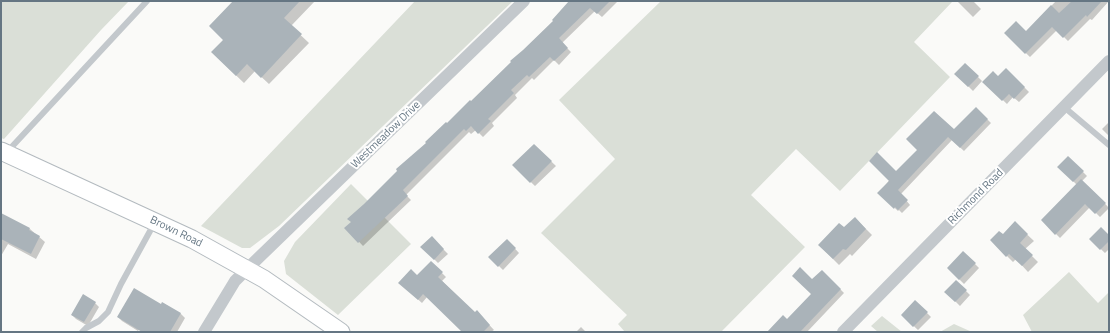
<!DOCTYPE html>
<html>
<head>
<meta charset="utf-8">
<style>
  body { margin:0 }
  #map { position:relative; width:1110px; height:333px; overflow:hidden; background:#fafaf8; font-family:"Titillium Web",sans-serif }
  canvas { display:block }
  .frame { position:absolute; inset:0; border:2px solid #657683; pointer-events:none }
</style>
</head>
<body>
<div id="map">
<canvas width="1110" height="333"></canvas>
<div class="frame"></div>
</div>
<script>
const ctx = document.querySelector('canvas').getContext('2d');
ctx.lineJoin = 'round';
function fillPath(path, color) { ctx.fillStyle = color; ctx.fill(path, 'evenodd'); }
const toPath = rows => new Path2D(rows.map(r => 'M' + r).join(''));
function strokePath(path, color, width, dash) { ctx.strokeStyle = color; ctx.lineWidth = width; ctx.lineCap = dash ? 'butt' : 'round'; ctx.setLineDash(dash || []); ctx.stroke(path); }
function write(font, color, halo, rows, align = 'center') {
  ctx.font = font + ' "Titillium Web",sans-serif'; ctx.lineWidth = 4; ctx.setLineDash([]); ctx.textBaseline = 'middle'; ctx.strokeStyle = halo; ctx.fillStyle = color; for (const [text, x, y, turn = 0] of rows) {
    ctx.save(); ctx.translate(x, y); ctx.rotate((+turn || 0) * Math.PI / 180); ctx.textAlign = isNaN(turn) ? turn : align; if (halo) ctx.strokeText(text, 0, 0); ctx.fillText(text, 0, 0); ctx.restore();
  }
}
const green = toPath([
  [1,1,129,1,101,30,4,139,1,138],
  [415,1,513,1,279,226,250,248,242,248,201,226],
  [661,1,951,1,952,2,914,42,950,77,840,191,796,149,751,195,805,247,721,332,625,332,618,324,627,315,541,233,615,159,559,100],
  [351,184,411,244,338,315,286,274,284,261,295,242],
  [1069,272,1098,303,1109,292,1109,332,1032,332,1023,315],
  [882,316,902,332,878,332,871,326],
  [954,324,972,332,940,332]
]);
const shadow = toPath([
  [234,1,315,1,291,26,309,43,269,84,255,71,244,83,220,60],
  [574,1,618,1,602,17,595,11,562,43,571,52,559,65,554,60,534,80,532,78,515,95,517,98,492,123,494,126,483,137,476,130,471,134,469,132,406,195,411,200,363,246,346,228,352,223,365,204,405,164,471,102],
  [957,1,973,1,981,9,973,17],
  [1056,1,1109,1,1092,20,1090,19,1068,41,1057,30,1030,57,1005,33,1026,32],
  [965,64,982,81,973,91,956,74],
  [1006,69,1029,92,1019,102,1013,97,1007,104,984,82,998,77],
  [976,108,991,123,964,151,952,140,901,194,910,205,902,213,899,210,898,211,879,193,896,172,954,130],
  [1109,122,1109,136,1102,129],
  [534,145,556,166,535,186,513,165],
  [1068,157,1087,176,1082,181,1095,193,1109,208,1100,217,1090,207,1060,238,1042,220,1077,185,1059,167],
  [1,214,30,229,45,242,36,259,8,244,1,256],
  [855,218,872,235,852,256,850,254,839,265,819,245,844,229],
  [1015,223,1034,241,1025,249,1038,262,1028,272,1016,259,1013,262,1007,256,1003,236],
  [1109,236,1109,249,1105,253,1090,239],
  [432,238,448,254,438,263,422,247],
  [507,240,519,253,503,270,490,257],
  [963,252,979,268,964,284,948,268],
  [431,262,446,277,442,281,475,313,481,316,494,330,491,332,463,332,427,297,422,303,404,287,417,276],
  [822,271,844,293,807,332,769,332,787,320,812,294,812,281],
  [956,281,970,295,960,306,946,292],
  [915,301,931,317,918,330,902,315],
  [95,303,99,307,88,326,76,319,72,315],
  [163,303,181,314,185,318,177,332,147,332,140,328,138,331,122,321,118,317,162,305],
  [581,327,586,332,576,332]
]);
const building = toPath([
  [233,1,300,1,284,18,302,34,261,78,247,64,236,76,211,52,223,40,209,26],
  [569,1,610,1,597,14,590,8,559,38,568,48,554,61,550,57,529,77,527,75,511,90,514,93,488,119,491,121,478,134,471,126,466,131,464,129,403,190,408,196,358,243,344,228,351,222,347,219,364,204,397,171,396,169,426,143,425,142,446,122,447,123,470,100,471,101,511,62,510,61,523,50,553,21,552,20],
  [1072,1,1102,1,1087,17,1086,15,1063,38,1052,27,1025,54,1004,33,1016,21,1026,31,1051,5,1059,13],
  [965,63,979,76,968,87,954,74],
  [1006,68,1025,87,1014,99,1009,94,1002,101,982,82,993,71,998,76],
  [976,107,988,119,960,148,948,137,898,190,908,200,898,210,895,207,894,209,877,193,889,181,869,161,877,152,896,171,917,150,906,139,934,111,954,129],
  [534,144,552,161,530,183,512,165],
  [1068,156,1084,171,1073,182,1057,167],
  [1081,179,1106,203,1095,214,1085,204,1055,235,1041,220],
  [1,213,30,228,29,230,40,236,31,254,1,239],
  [855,217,866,229,846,250,843,249,833,259,818,245,839,223,844,227],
  [1015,221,1028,234,1020,243,1033,255,1022,266,1009,254,1006,257,990,240,999,231,1003,234],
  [1101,227,1109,235,1109,241,1100,250,1089,239],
  [432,236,444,249,434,260,420,247],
  [507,239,516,248,498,267,488,257],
  [963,251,976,263,959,280,947,268],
  [431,261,443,272,438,277,475,312,477,310,490,325,483,332,462,332,423,294,418,300,398,283,411,269,417,275],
  [800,267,812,279,822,270,841,289,800,332,767,332,783,315,787,319,811,294,792,276],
  [956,280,967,290,955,302,944,292],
  [134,288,161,304,162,302,181,313,170,332,142,332,117,317],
  [83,294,96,302,84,322,71,315],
  [915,300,928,312,913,327,901,315]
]);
const service = toPath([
  [1064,107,1109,145],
  [7,152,147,1],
  [82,332,86,328,99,321,108,312,121,284,155,222]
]);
const minor = toPath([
  [204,332,235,281,247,269,524,1],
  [843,332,1109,61]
]);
const secondary = toPath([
  [1,151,192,239,264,279,341,332]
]);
const streetNames = [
  ["Westmeadow Drive",386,135,-44],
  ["Richmond Road",976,197,-45],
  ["Brown Road",176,232,26]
];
fillPath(green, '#dadfd7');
fillPath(shadow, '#0003');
fillPath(building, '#aab3b9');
strokePath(secondary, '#b3babf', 19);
strokePath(service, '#c3c8cc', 6);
strokePath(minor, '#c3c8cc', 12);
strokePath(secondary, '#fff', 17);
write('11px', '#657683', '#fff', streetNames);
</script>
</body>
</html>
